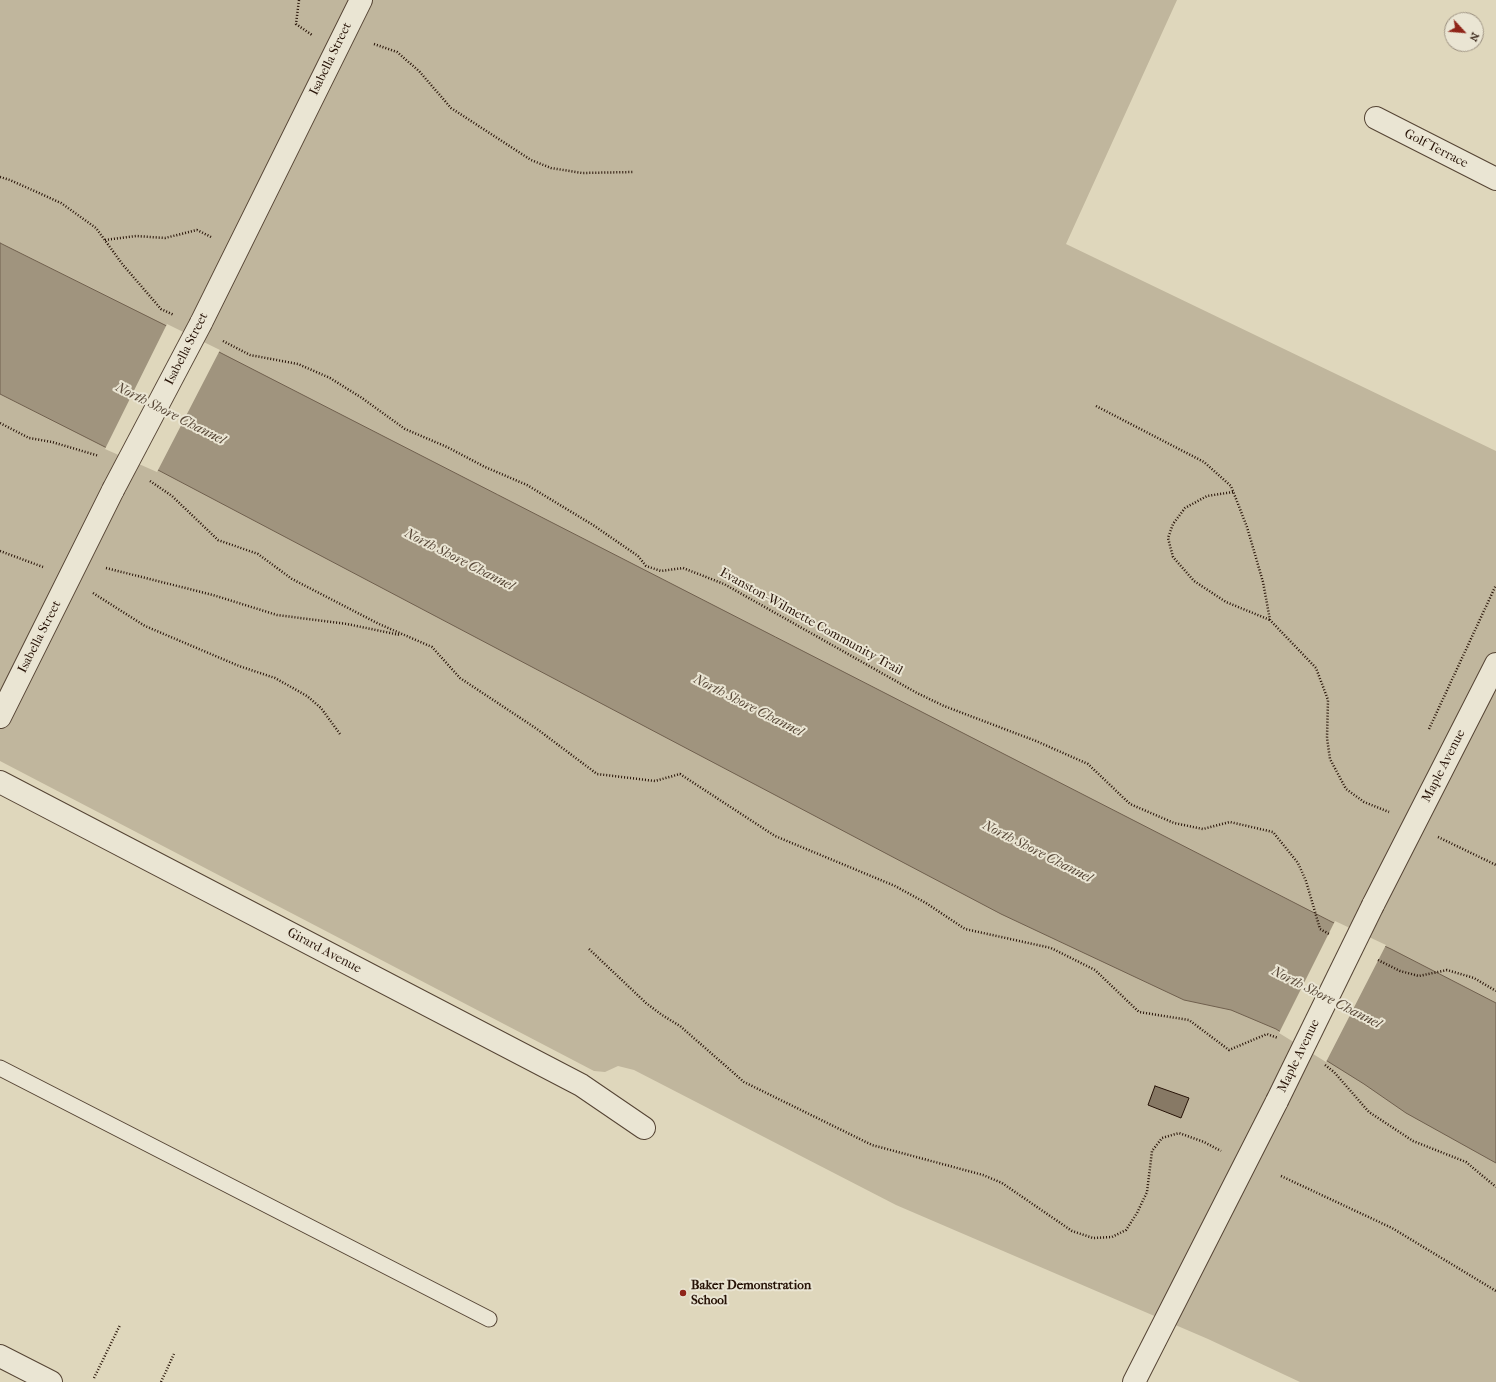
<!DOCTYPE html>
<html>
<head>
<meta charset="utf-8">
<style>
  body { margin:0 }
  #map { position:relative; width:1496px; height:1382px; overflow:hidden; background:#dfd7bc; font-family:"IM FELL French Canon",serif }
  canvas { display:block }
  .north { position:absolute; left:1444px; top:12px; width:40px; height:40px; box-sizing:border-box; background:#eae5d3; border:1px solid #9c9181; border-radius:50%; rotate:116deg; font-size:11px; font-weight:700; line-height:16px; text-align:center; color:#271307 }
  .north::after { content:''; display:block; margin:auto; width:14px; height:18px; background:#8f2418; clip-path:polygon(50% 0,100% 100%,50% 72%,0 100%) }
</style>
</head>
<body>
<div id="map">
<canvas width="1496" height="1382"></canvas>
<div class="north">N</div>
</div>
<script>
const ctx = document.querySelector('canvas').getContext('2d');
ctx.lineJoin = 'round';
function fillPath(path, color) { ctx.fillStyle = color; ctx.fill(path, 'evenodd'); }
const toPath = rows => new Path2D(rows.map(r => 'M' + r).join(''));
function strokePath(path, color, width, dash) { ctx.strokeStyle = color; ctx.lineWidth = width; ctx.lineCap = dash ? 'butt' : 'round'; ctx.setLineDash(dash || []); ctx.stroke(path); }
function write(font, color, halo, rows, align = 'center') {
  ctx.font = font + ' "IM FELL French Canon",serif'; ctx.lineWidth = 4; ctx.setLineDash([]); ctx.textBaseline = 'middle'; ctx.strokeStyle = halo; ctx.fillStyle = color; for (const [text, x, y, turn = 0] of rows) {
    ctx.save(); ctx.translate(x, y); ctx.rotate((+turn || 0) * Math.PI / 180); ctx.textAlign = isNaN(turn) ? turn : align; if (halo) ctx.strokeText(text, 0, 0); ctx.fillText(text, 0, 0); ctx.restore();
  }
}
const green = toPath([
  [0,0,1177,0,1066,244,1496,451,1496,1382,1300,1382,1208,1339,896,1205,634,1070,618,1066,605,1072,594,1071,0,761]
]);
const water = toPath([
  [0,243,219,352,1332,922,1391,949,1496,1003,1496,1163,1406,1113,1364,1084,1276,1029,1231,1010,1184,1000,1001,914,158,470,105,447,0,394,0,243]
]);
const pier = toPath([
  [167,324,220,350,157,472,105,449],
  [1335,921,1386,945,1326,1062,1279,1033]
]);
const building = toPath([
  [1155,1086,1189,1098,1181,1118,1148,1105,1155,1086]
]);
const path = toPath([
  [299,0,296,24,312,35],
  [374,44,397,52,419,71,451,108,531,160,551,168,582,173,633,172],
  [0,177,10,180,61,203,96,228,123,265,161,309,174,315],
  [105,240,136,236,165,238,197,230,211,237],
  [223,341,250,355,298,364,330,378,362,398,405,429,447,447,485,467,527,485,593,525,638,556,646,566,661,571,683,568,724,584,917,693,944,706,1036,741,1088,764,1130,804,1174,823,1203,829,1230,822,1273,832,1298,863,1306,881,1320,929,1329,934],
  [1096,406,1204,462,1231,486,1247,527,1263,582,1270,620,1316,668,1328,700,1327,738,1330,759,1346,789,1364,802,1389,812],
  [0,423,29,438,52,442,99,456],
  [150,481,172,496,218,540,258,554,292,579,379,624,432,647,460,678,537,729,597,774,655,781,680,774,775,836,895,886,926,903,965,929,1051,948,1095,970,1139,1012,1189,1020,1229,1050,1267,1034,1278,1038],
  [1233,492,1207,496,1185,508,1173,524,1168,538,1173,557,1194,581,1226,602,1270,620],
  [0,551,43,567],
  [106,568,213,595,277,615,347,624,400,635],
  [93,593,145,626,239,666,275,678,307,696,321,708,340,734],
  [1429,729,1496,585],
  [1438,837,1496,865],
  [589,949,646,1003,662,1015,680,1026,744,1082,872,1145,983,1175,1002,1183,1072,1231,1093,1238,1112,1237,1126,1230,1137,1213,1147,1192,1152,1151,1162,1138,1179,1133,1204,1142,1221,1151],
  [1378,960,1400,971,1419,976,1447,970,1474,978,1496,991],
  [1325,1065,1334,1072,1369,1112,1413,1141,1466,1162,1496,1187],
  [1281,1176,1392,1228,1496,1291],
  [94,1378,120,1325],
  [161,1382,174,1354]
]);
const service = toPath([
  [0,1068,489,1319]
]);
const minor = toPath([
  [1376,118,1496,179],
  [0,782,581,1085,644,1128],
  [1373,905,1496,664],
  [0,1356,51,1382],
  [1134,1382,1277,1101]
]);
const tertiary = toPath([
  [201,323,361,0],
  [0,717,113,490]
]);
const minorBridge = toPath([
  [1277,1101,1373,905]
]);
const tertiaryBridge = toPath([
  [113,490,201,323]
]);
const markers = [
  [683,1293,4,"#8f2418"]
];
const streetNames = [
  ["Isabella Street",331,59,-64],
  ["Golf Terrace",1436,149,27],
  ["Isabella Street",187,349,-63],
  ["Evanston-Wilmette Community Trail",811,622,29],
  ["Isabella Street",40,637,-63],
  ["Maple Avenue",1444,766,-63],
  ["Girard Avenue",324,951,28],
  ["Maple Avenue",1299,1056,-64]
];
const poiNames = [
  ["Baker Demonstration",691,1286],
  ["School",691,1301]
];
const waterNames = [
  ["North Shore Channel",170,414,27],
  ["North Shore Channel",459,560,27],
  ["North Shore Channel",748,706,27],
  ["North Shore Channel",1037,852,27],
  ["North Shore Channel",1326,998,27]
];
fillPath(green, '#c0b69d');
fillPath(water, '#a0947e');
strokePath(water, '#70604e', 1);
fillPath(pier, '#dfd7bc');
fillPath(building, '#877965');
strokePath(building, '#271307', 1);
strokePath(service, '#554434', 17);
strokePath(minor, '#554434', 24);
strokePath(tertiary, '#554434', 24);
strokePath(path, '#271307', 2.5, [1, 2]);
strokePath(service, '#eae5d3', 15);
strokePath(minor, '#eae5d3', 22);
strokePath(tertiary, '#eae5d3', 22);
strokePath(minorBridge, '#554434', 24, []);
strokePath(tertiaryBridge, '#554434', 24, []);
strokePath(minorBridge, '#eae5d3', 22);
strokePath(tertiaryBridge, '#eae5d3', 22);
for (const [x, y, r, color] of markers) { const dot = new Path2D(); dot.arc(x, y, r, 0, 2 * Math.PI); ctx.fillStyle = color; ctx.fill(dot); strokePath(dot, '#eae5d3', 1.5); }
write('13px', '#271307', '#eae5d3', streetNames);
write('bold 13px', '#271307', '#eae5d3', poiNames, 'left');
write('italic 14px', '#574737', '#eae5d3', waterNames);
</script>
</body>
</html>
